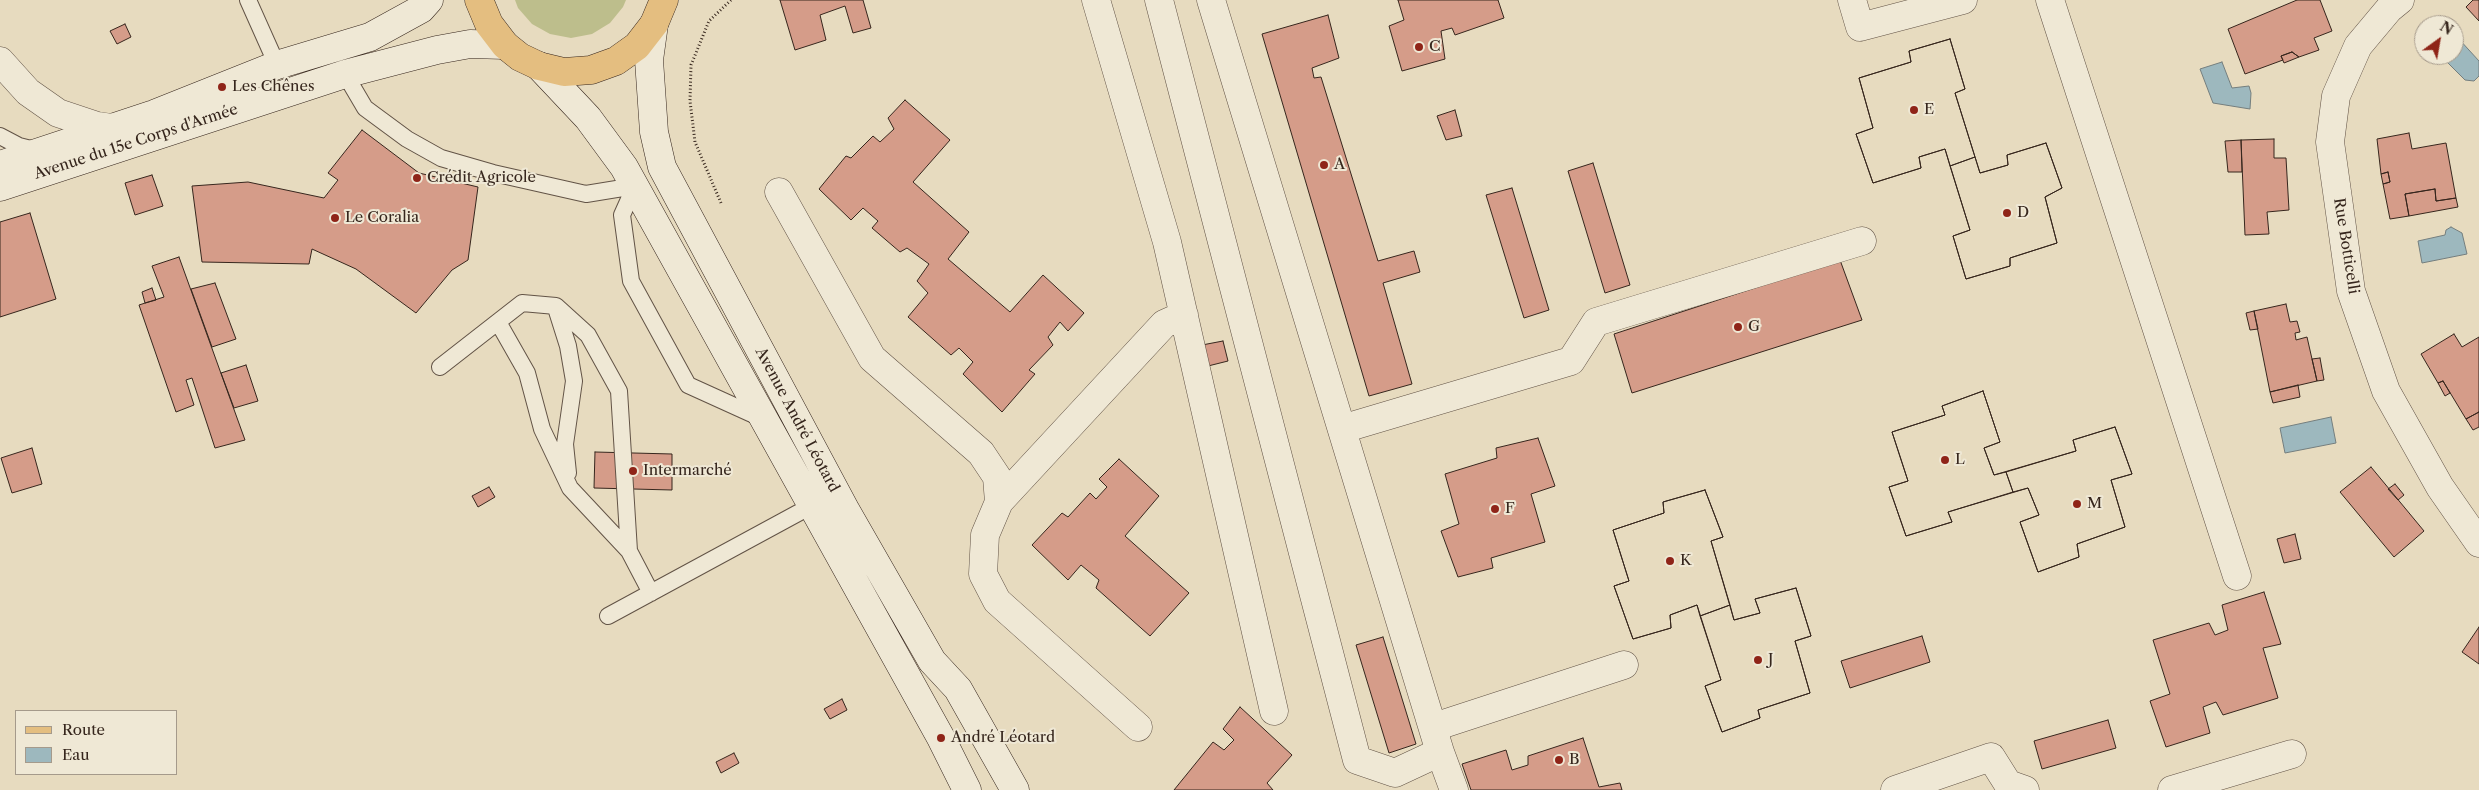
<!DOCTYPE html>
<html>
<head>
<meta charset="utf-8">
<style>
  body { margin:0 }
  #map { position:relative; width:2479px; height:790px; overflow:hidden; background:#e7dbbf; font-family:"Libre Caslon Text",serif }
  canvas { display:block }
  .legend { position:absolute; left:15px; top:710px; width:162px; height:65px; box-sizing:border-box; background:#efe8d5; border:1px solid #a59a8b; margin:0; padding:6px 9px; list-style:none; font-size:15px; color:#36261d }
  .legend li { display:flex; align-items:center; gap:10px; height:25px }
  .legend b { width:25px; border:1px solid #a59a8b }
  .north { position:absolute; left:2414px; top:15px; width:50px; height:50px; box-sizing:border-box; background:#efe8d5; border:1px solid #a59a8b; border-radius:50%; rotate:32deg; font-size:14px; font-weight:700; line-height:20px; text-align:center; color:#36261d }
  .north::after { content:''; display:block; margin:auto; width:18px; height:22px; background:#8f2418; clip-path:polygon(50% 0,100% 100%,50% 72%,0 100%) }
</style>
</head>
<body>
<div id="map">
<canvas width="2479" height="790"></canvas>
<ul class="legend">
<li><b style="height:6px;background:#e4be80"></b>Route</li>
<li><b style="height:14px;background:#9db8be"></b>Eau</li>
</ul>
<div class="north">N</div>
</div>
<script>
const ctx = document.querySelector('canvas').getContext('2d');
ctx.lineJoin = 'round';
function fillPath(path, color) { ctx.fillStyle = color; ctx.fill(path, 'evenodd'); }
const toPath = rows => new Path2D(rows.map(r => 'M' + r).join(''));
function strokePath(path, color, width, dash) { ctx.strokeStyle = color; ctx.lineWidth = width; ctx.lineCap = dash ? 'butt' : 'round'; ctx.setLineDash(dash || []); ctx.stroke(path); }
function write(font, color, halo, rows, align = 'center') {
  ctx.font = font + ' "Libre Caslon Text",serif'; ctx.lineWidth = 4; ctx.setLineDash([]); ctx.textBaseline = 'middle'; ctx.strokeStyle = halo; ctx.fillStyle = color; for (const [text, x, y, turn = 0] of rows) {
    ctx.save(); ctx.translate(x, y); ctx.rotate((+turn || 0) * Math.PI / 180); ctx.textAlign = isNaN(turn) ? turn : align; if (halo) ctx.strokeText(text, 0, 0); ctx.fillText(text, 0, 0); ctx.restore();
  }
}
const green = toPath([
  [515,0,626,0,623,7,610,23,592,34,571,38,550,34,532,24,518,8]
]);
const water = toPath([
  [2458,38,2479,61,2479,76,2474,81,2465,80,2440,55,2454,55,2454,39,2458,38],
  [2222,62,2232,88,2249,86,2251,93,2250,109,2213,103,2200,69,2222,62],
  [2451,227,2462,233,2467,254,2422,263,2418,241,2445,235,2446,230,2451,227],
  [2331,417,2336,443,2285,453,2280,428,2331,417]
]);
const building = toPath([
  [780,0,863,0,871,28,853,33,845,6,820,15,826,40,795,50,780,0],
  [1398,0,1498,0,1504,18,1455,35,1452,28,1441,31,1445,59,1402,71,1389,26,1404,20,1398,0],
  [2297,0,2320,0,2332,31,2314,38,2319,50,2299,57,2292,52,2281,56,2283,60,2245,74,2228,29,2297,0],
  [2473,0,2479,0,2479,21,2466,7,2473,0],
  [1328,15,1339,58,1312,68,1314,78,1321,77,1378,261,1414,251,1420,272,1383,283,1412,384,1369,396,1262,34,1328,15],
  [125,24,131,37,117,44,110,31,125,24],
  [1950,39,1965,89,1955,93,1980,173,2008,165,2007,155,2046,143,2062,188,2045,197,2057,243,2010,258,2010,266,1966,279,1953,236,1970,230,1945,149,1919,157,1921,168,1873,183,1856,134,1873,128,1859,78,1911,62,1909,51,1950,39],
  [1950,39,1965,89,1955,93,1975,157,1950,166,1945,149,1919,157,1921,168,1873,183,1856,134,1873,128,1859,78,1911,62,1909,51,1950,39],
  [2292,52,2299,57,2284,63,2281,56,2292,52],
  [905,100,950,140,913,182,969,232,948,259,1010,312,1043,275,1084,313,1068,331,1060,322,1048,337,1053,345,1029,370,1035,374,1002,412,963,374,973,362,959,348,951,355,908,317,928,293,917,281,929,264,907,248,900,252,872,228,878,221,863,208,851,220,819,189,846,156,851,158,873,136,880,142,894,129,888,118,905,100],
  [1455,110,1462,136,1446,140,1437,116,1455,110],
  [362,130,419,173,478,187,468,260,452,270,416,313,356,269,312,249,309,264,202,262,192,186,248,182,324,198,338,180,328,173,362,130],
  [2409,133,2412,149,2446,143,2456,198,2436,201,2435,189,2405,194,2409,216,2390,219,2383,184,2390,182,2388,172,2381,174,2377,139,2409,133],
  [2274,139,2274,158,2286,158,2289,210,2267,212,2269,234,2245,235,2241,140,2274,139],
  [2241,140,2242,172,2228,172,2225,141,2241,140],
  [2046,143,2062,188,2045,197,2057,243,2010,258,2010,266,1966,279,1953,236,1970,230,1950,166,1975,157,1980,173,2008,165,2007,155,2046,143],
  [1593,163,1630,285,1605,293,1568,171,1593,163],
  [2388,172,2390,182,2383,184,2381,174,2388,172],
  [152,175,163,206,135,215,125,183,152,175],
  [1512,188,1549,310,1524,318,1486,195,1512,188],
  [2435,189,2436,201,2456,198,2458,207,2409,216,2405,194,2435,189],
  [30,213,56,299,0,317,0,222,30,213],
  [179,257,245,440,215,448,192,378,186,380,194,405,176,412,139,305,164,297,152,266,179,257],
  [1840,260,1862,320,1632,393,1614,334,1840,260],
  [215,283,236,339,212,347,191,289,215,283],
  [152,288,156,300,145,303,142,292,152,288],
  [2286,304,2290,322,2297,321,2300,332,2295,333,2296,340,2307,337,2317,381,2270,392,2254,311,2286,304],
  [2254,311,2258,329,2250,330,2246,313,2254,311],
  [2454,334,2462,347,2479,337,2479,412,2466,419,2443,381,2438,383,2421,354,2454,334],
  [1223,341,1228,361,1208,366,1202,345,1223,341],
  [2320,358,2324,380,2317,381,2312,359,2320,358],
  [246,365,258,401,234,408,221,373,246,365],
  [2443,381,2450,393,2445,396,2438,383,2443,381],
  [2298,385,2300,397,2273,403,2270,392,2298,385],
  [1983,391,2000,442,1984,448,1994,475,2076,451,2073,440,2115,427,2132,474,2111,480,2125,527,2077,544,2079,557,2038,572,2020,522,2039,515,2028,488,1948,512,1952,522,1906,536,1889,487,1908,481,1892,432,1945,415,1942,406,1983,391],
  [1983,391,2000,442,1984,448,1994,475,2006,472,2013,492,1948,512,1952,522,1906,536,1889,487,1908,481,1892,432,1945,415,1942,406,1983,391],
  [2479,412,2479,427,2473,430,2466,419,2479,412],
  [2115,427,2132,474,2111,480,2125,527,2077,544,2079,557,2038,572,2020,522,2039,515,2028,488,2013,492,2006,472,2076,451,2073,440,2115,427],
  [1538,438,1555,486,1531,494,1545,542,1491,558,1493,568,1458,577,1441,531,1459,524,1445,474,1497,458,1496,448,1538,438],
  [32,448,42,484,12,493,1,458,32,448],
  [595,452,672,454,672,490,594,488,595,452],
  [1119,459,1159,496,1125,536,1189,593,1150,636,1096,588,1099,580,1081,565,1068,580,1032,545,1062,513,1068,517,1090,493,1096,499,1107,487,1099,479,1119,459],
  [2371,467,2424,531,2394,557,2340,492,2371,467],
  [2395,484,2404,495,2398,500,2388,489,2395,484],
  [489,487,495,497,478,507,472,496,489,487],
  [1705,490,1723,537,1711,541,1734,620,1760,613,1755,599,1796,588,1811,636,1795,641,1810,693,1758,710,1760,718,1722,732,1705,686,1721,680,1697,605,1670,615,1671,628,1633,639,1614,586,1629,581,1613,530,1664,513,1663,502,1705,490],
  [1705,490,1723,537,1711,541,1730,605,1700,616,1697,605,1670,615,1671,628,1633,639,1614,586,1629,581,1613,530,1664,513,1663,502,1705,490],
  [2295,534,2301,559,2284,563,2277,539,2295,534],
  [1796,588,1811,636,1795,641,1810,693,1758,710,1760,718,1722,732,1705,686,1721,680,1700,616,1730,605,1734,620,1760,613,1755,599,1796,588],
  [2264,592,2281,644,2263,648,2278,698,2223,715,2216,702,2203,707,2210,733,2166,747,2150,701,2170,694,2153,640,2209,623,2215,635,2228,630,2222,605,2264,592],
  [2479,627,2479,664,2462,652,2479,627],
  [1922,636,1930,662,1850,688,1841,661,1922,636],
  [1383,637,1416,744,1389,753,1356,645,1383,637],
  [842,699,847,710,830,719,824,709,842,699],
  [1240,707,1292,755,1267,783,1273,790,1174,790,1213,742,1224,750,1234,740,1223,729,1240,707],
  [2108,720,2116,748,2042,769,2034,741,2108,720],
  [1583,738,1599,787,1620,783,1622,790,1471,790,1462,764,1506,750,1512,770,1528,765,1528,756,1583,738],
  [734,753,739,763,721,773,716,762,734,753]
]);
const path = toPath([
  [721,203,695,142,690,101,691,65,709,21,731,0]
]);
const service = toPath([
  [248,0,277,65],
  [345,74,365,108,407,139,441,158,493,173,586,194,635,186],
  [0,136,19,146,39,151],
  [635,186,622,215,631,281,688,385,763,419],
  [556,308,568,346,574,381,565,444,568,473],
  [498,322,527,373,542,429,570,488,629,551,651,593],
  [440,367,522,303,556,306,588,335,619,391,629,551],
  [608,616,811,506,820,507]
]);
const minor = toPath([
  [1096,0,1167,242,1274,711],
  [1159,0,1357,760,1395,773,1440,752],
  [1211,0,1440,752,1454,790],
  [1852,0,1860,27,1963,0],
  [2050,0,2237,576],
  [2400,0,2389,9,2358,46,2336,96,2330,142,2351,291,2386,391,2440,487,2479,543],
  [0,61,28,92,58,113,97,126,112,128],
  [779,192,872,358,981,453,997,477,999,502],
  [1342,429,1571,361,1596,322,1862,241],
  [1138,727,997,601,983,574,985,535,999,502,1164,324,1184,315],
  [1434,727,1624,665],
  [1895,790,1991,757,2008,784,2025,790],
  [2172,790,2292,754]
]);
const secondary = toPath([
  [654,24,649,60,654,132,662,167,846,511,932,661,958,689,1015,790],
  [539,66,588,118,624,167,941,738,967,790],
  [0,165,154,114,277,65,370,37,421,9,429,0],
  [0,187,345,74,437,50,470,44,505,45]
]);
const primary = toPath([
  [479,0,489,24,505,45,520,57,539,66,564,72,591,70,616,61,637,46,654,24,664,0]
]);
const markers = [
  [1419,47,5,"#8f2418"],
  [222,87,5,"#8f2418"],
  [1914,110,5,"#8f2418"],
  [1324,165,5,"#8f2418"],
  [417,178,5,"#8f2418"],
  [2007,213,5,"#8f2418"],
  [335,218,5,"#8f2418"],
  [1738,327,5,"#8f2418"],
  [1945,460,5,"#8f2418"],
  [633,471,5,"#8f2418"],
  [2077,504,5,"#8f2418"],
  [1495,509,5,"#8f2418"],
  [1670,561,5,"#8f2418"],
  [1758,660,5,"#8f2418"],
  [941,738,5,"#8f2418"],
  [1559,760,5,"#8f2418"]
];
const poiNames = [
  ["C",1429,47],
  ["Les Chênes",232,87],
  ["E",1924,110],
  ["A",1334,165],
  ["Crédit Agricole",427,178],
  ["D",2017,213],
  ["Le Coralia",345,218],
  ["G",1748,327],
  ["L",1955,460],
  ["Intermarché",643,471],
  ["M",2087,504],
  ["F",1505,509],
  ["K",1680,561],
  ["J",1768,660],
  ["André Léotard",951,738],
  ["B",1569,760]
];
const streetNames = [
  ["Avenue du 15e Corps d'Armée",136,142,-18],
  ["Rue Botticelli",2346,246,81],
  ["Avenue André Léotard",797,420,62]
];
fillPath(green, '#bdbe8c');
fillPath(water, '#9db8be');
strokePath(water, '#747e7e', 1);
fillPath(building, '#d59c89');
strokePath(building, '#36261d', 1);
strokePath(service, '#625346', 18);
strokePath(minor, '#625346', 29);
strokePath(secondary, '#36261d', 29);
strokePath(primary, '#36261d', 29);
strokePath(path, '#36261d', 3, [1, 2.5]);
strokePath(service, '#efe8d5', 16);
strokePath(minor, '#efe8d5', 28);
strokePath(secondary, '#efe8d5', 28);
strokePath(primary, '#e4be80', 28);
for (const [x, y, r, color] of markers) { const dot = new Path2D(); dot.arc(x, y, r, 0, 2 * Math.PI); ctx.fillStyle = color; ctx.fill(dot); strokePath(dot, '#efe8d5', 2); }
write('15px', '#36261d', '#efe8d5', poiNames, 'left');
write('15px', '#36261d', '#efe8d5', streetNames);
</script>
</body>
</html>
